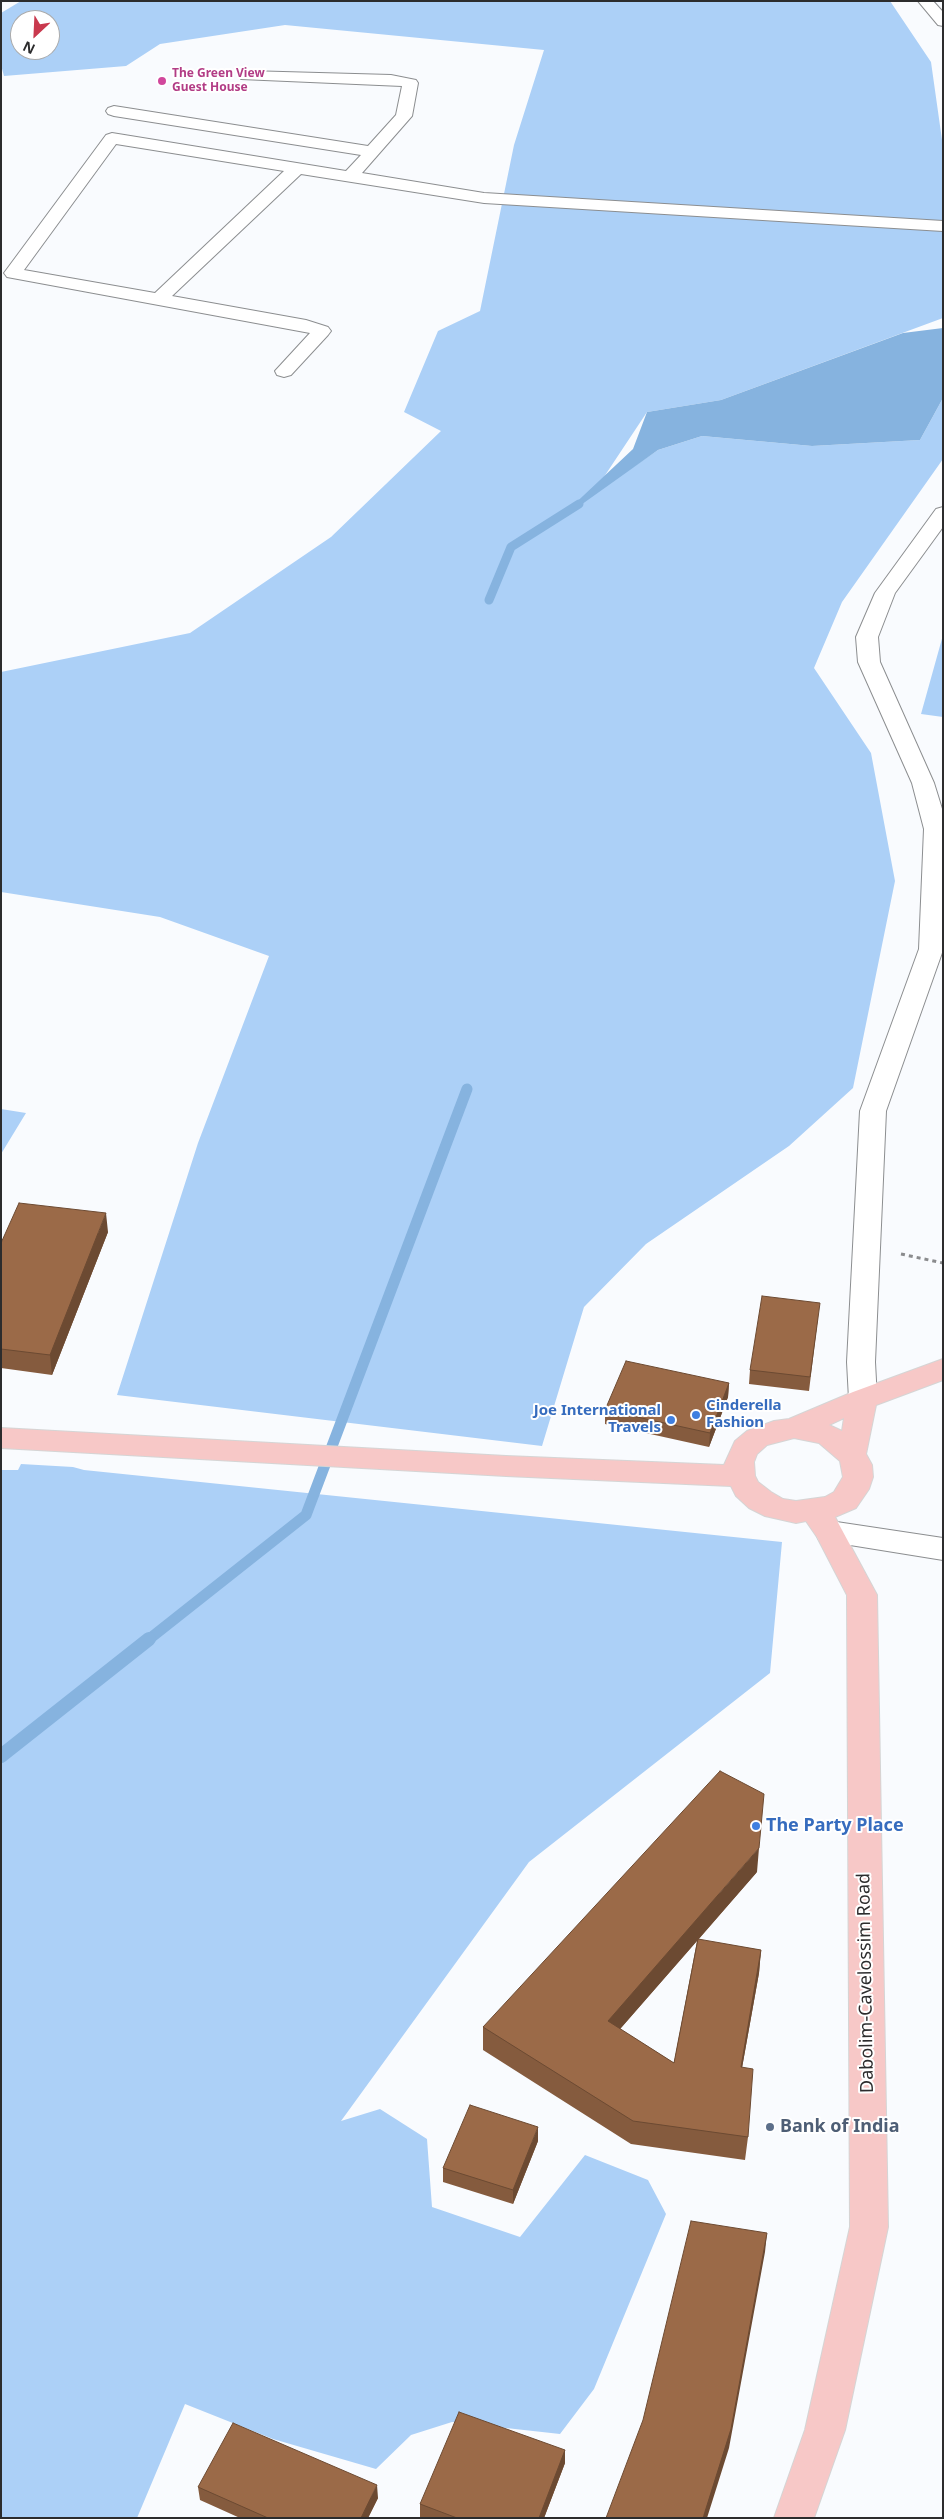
<!DOCTYPE html>
<html>
<head>
<meta charset="utf-8">
<style>
  body { margin:0 }
  #map { position:relative; width:944px; height:2519px; overflow:hidden; background:#f9fbfe; font-family:"Noto Sans",sans-serif }
  canvas { display:block }
  .frame { position:absolute; inset:0; border:2px solid #2c2c2d; pointer-events:none }
  .north { position:absolute; left:10px; top:10px; width:50px; height:50px; box-sizing:border-box; background:#fff; border:1px solid #ababab; border-radius:50%; rotate:205deg; font-size:14px; font-weight:700; line-height:20px; text-align:center; color:#2c2c2d }
  .north::after { content:''; display:block; margin:auto; width:18px; height:22px; background:#c9394e; clip-path:polygon(50% 0,100% 100%,50% 72%,0 100%) }
</style>
</head>
<body>
<div id="map">
<canvas width="944" height="2519"></canvas>
<div class="frame"></div>
<div class="north">N</div>
</div>
<script>
const ctx = document.querySelector('canvas').getContext('2d');
ctx.lineJoin = 'round';
function fillPath(path, color) { ctx.fillStyle = color; ctx.fill(path, 'evenodd'); }
const toPath = rows => new Path2D(rows.map(r => 'M' + r).join(''));
function strokePath(path, color, width, dash) { ctx.strokeStyle = color; ctx.lineWidth = width; ctx.lineCap = dash ? 'butt' : 'round'; ctx.setLineDash(dash || []); ctx.stroke(path); }
function write(font, color, halo, rows, align = 'center') {
  ctx.font = font + ' "Noto Sans",sans-serif'; ctx.lineWidth = 4; ctx.setLineDash([]); ctx.textBaseline = 'middle'; ctx.strokeStyle = halo; ctx.fillStyle = color; for (const [text, x, y, turn = 0] of rows) {
    ctx.save(); ctx.translate(x, y); ctx.rotate((+turn || 0) * Math.PI / 180); ctx.textAlign = isNaN(turn) ? turn : align; if (halo) ctx.strokeText(text, 0, 0); ctx.fillText(text, 0, 0); ctx.restore();
  }
}
const green = toPath([
  [21,1,890,1,931,62,943,147,943,318,721,400,647,412,592,495,658,450,702,436,812,446,920,440,943,398,943,459,842,602,814,668,871,753,895,881,853,1088,789,1146,646,1244,584,1307,542,1446,117,1395,198,1143,269,956,160,917,1,892,1,672,190,633,331,537,441,431,404,412,438,331,480,311,514,145,544,50,285,25,160,44,126,66,4,76,1,65,1,13],
  [20,20,50,20,50,50,20,50],
  [943,635,943,717,921,714],
  [1,1109,26,1113,1,1154],
  [21,1464,73,1467,84,1470,782,1542,770,1673,529,1862,341,2121,380,2109,427,2139,432,2207,520,2237,585,2155,648,2180,666,2214,594,2389,560,2434,452,2422,411,2435,376,2469,273,2439,185,2404,137,2518,1,2518,1,1470,18,1470]
]);
const water = toPath([
  [943,328,943,398,920,440,812,446,702,436,658,450,550,527,633,449,647,412,721,400,903,333]
]);
const streamFar2 = toPath([
  [489,600,511,547,579,504]
]);
const streamFar1 = toPath([
  [148,1640,306,1515,467,1089]
]);
const stream = toPath([
  [1,1756,149,1639]
]);
const path = toPath([
  [901,1254,943,1263]
]);
const minor = toPath([
  [918,1,933,1,943,12,943,26,938,25,918,1],
  [247,71,391,75,416,80,418,83,412,116,362,173,484,193,943,221,943,231,484,203,301,174,172,296,306,320,328,327,331,331,328,335,291,375,284,377,277,375,275,371,310,333,7,277,4,273,7,269,106,135,112,133,346,171,361,155,114,116,108,114,106,111,108,108,114,106,368,146,396,115,402,86,241,79,239,76,241,73,247,71],
  [116,144,284,171,155,293,24,270,116,144],
  [943,507,943,527,895,593,878,637,880,662,934,783,943,812,943,950,886,1111,875,1362,877,1399,873,1406,863,1409,853,1406,849,1399,847,1362,860,1111,919,949,924,829,912,783,858,662,856,637,875,593,936,509,943,507],
  [830,1521,943,1538,943,1560,819,1540,815,1532,819,1524,830,1521]
]);
const major = toPath([
  [943,1359,943,1380,876,1405,866,1454,872,1465,873,1477,869,1489,856,1508,835,1517,877,1595,888,2227,845,2430,814,2518,774,2518,805,2430,850,2227,847,1595,817,1537,806,1521,796,1523,765,1516,749,1508,736,1496,731,1486,506,1476,1,1448,1,1428,506,1456,724,1465,735,1441,747,1431,774,1421,789,1419,853,1392,943,1359],
  [844,1418,842,1431,829,1425,844,1418],
  [794,1438,819,1443,840,1461,843,1477,834,1492,825,1497,796,1501,783,1499,771,1492,758,1482,755,1476,754,1462,757,1454,767,1445,794,1438]
]);
const wall = toPath([
  [108,1232,52,1375,1,1368,1,1243],
  [818,1317,809,1391,749,1384,750,1370],
  [729,1383,728,1397,709,1447,605,1424,605,1410],
  [757,1872,698,1940,761,1950,759,1973,742,2068,748,2137,745,2160,631,2144,483,2050,483,2027],
  [697,1941,674,2063,620,2029],
  [538,2141,513,2204,443,2182,443,2168],
  [565,2450,565,2463,544,2518,423,2518,420,2517,420,2504],
  [198,2487,378,2498,368,2518,240,2518,200,2500]
]);
const shadedWall = toPath([
  [106,1213,108,1232,52,1375,50,1355],
  [729,1383,728,1397,709,1447,710,1433],
  [759,1848,757,1872,607,2044,608,2021],
  [761,1950,759,1973,738,2090,741,2067],
  [538,2127,538,2141,513,2204,513,2190],
  [767,2233,765,2252,729,2448,707,2518,703,2518],
  [565,2450,565,2463,544,2518,539,2518],
  [377,2485,378,2498,368,2518,361,2518]
]);
const building = toPath([
  [19,1203,106,1213,50,1355,1,1349,1,1243,19,1203],
  [762,1296,820,1303,810,1377,750,1370,762,1296],
  [626,1361,729,1383,710,1433,605,1410,626,1361],
  [720,1771,764,1794,759,1848,608,2021,674,2063,698,1939,761,1950,741,2067,753,2069,748,2137,633,2121,483,2027,720,1771],
  [470,2105,538,2127,513,2190,443,2168,470,2105],
  [691,2221,767,2233,731,2429,703,2518,606,2518,643,2420,691,2221],
  [459,2412,565,2450,539,2518,457,2518,420,2504,459,2412],
  [233,2423,377,2485,361,2518,268,2518,198,2487,233,2423]
]);
const markers = [
  [162,81,5,"#d1479c"],
  [696,1415,5,"#3f7fe0"],
  [671,1420,5,"#3f7fe0"],
  [756,1826,5,"#3f7fe0"],
  [770,2127,5,"#5c6f8a"]
];
const farHotelnames = [
  ["The Green View",172,74],
  ["Guest House",172,88]
];
const shopNames = [
  ["Cinderella",706,1406],
  ["Fashion",706,1423],
  ["Joe International",661,1411,"right"],
  ["Travels",661,1428,"right"]
];
const nearShopnames = [
  ["The Party Place",766,1826]
];
const nearStreetnames = [
  ["Dabolim-Cavelossim Road",866,1983,-91]
];
const nearServicenames = [
  ["Bank of India",780,2127]
];
fillPath(green, '#acd0f7');
fillPath(water, '#86b3df');
strokePath(streamFar2, '#86b3df', 9);
strokePath(streamFar1, '#86b3df', 11);
strokePath(stream, '#86b3df', 14);
strokePath(minor, '#8c8e90', 2);
strokePath(major, '#d5d5d5', 2);
strokePath(path, '#8a8b8d', 3, [4, 4]);
fillPath(minor, '#fff');
fillPath(major, '#f7c8c7');
fillPath(wall, '#855b3e');
fillPath(shadedWall, '#6c4a32');
fillPath(building, '#9b6a48');
strokePath(building, '#6c4a32', 1);
for (const [x, y, r, color] of markers) { const dot = new Path2D(); dot.arc(x, y, r, 0, 2 * Math.PI); ctx.fillStyle = color; ctx.fill(dot); strokePath(dot, '#fff', 2); }
write('bold 12px', '#b23c85', '#fff', farHotelnames, 'left');
write('bold 15px', '#366cbe', '#fff', shopNames, 'left');
write('bold 18px', '#366cbe', '#fff', nearShopnames, 'left');
write('18px', '#2c2c2d', '#fff', nearStreetnames);
write('bold 18px', '#4e5e75', '#fff', nearServicenames, 'left');
</script>
</body>
</html>
